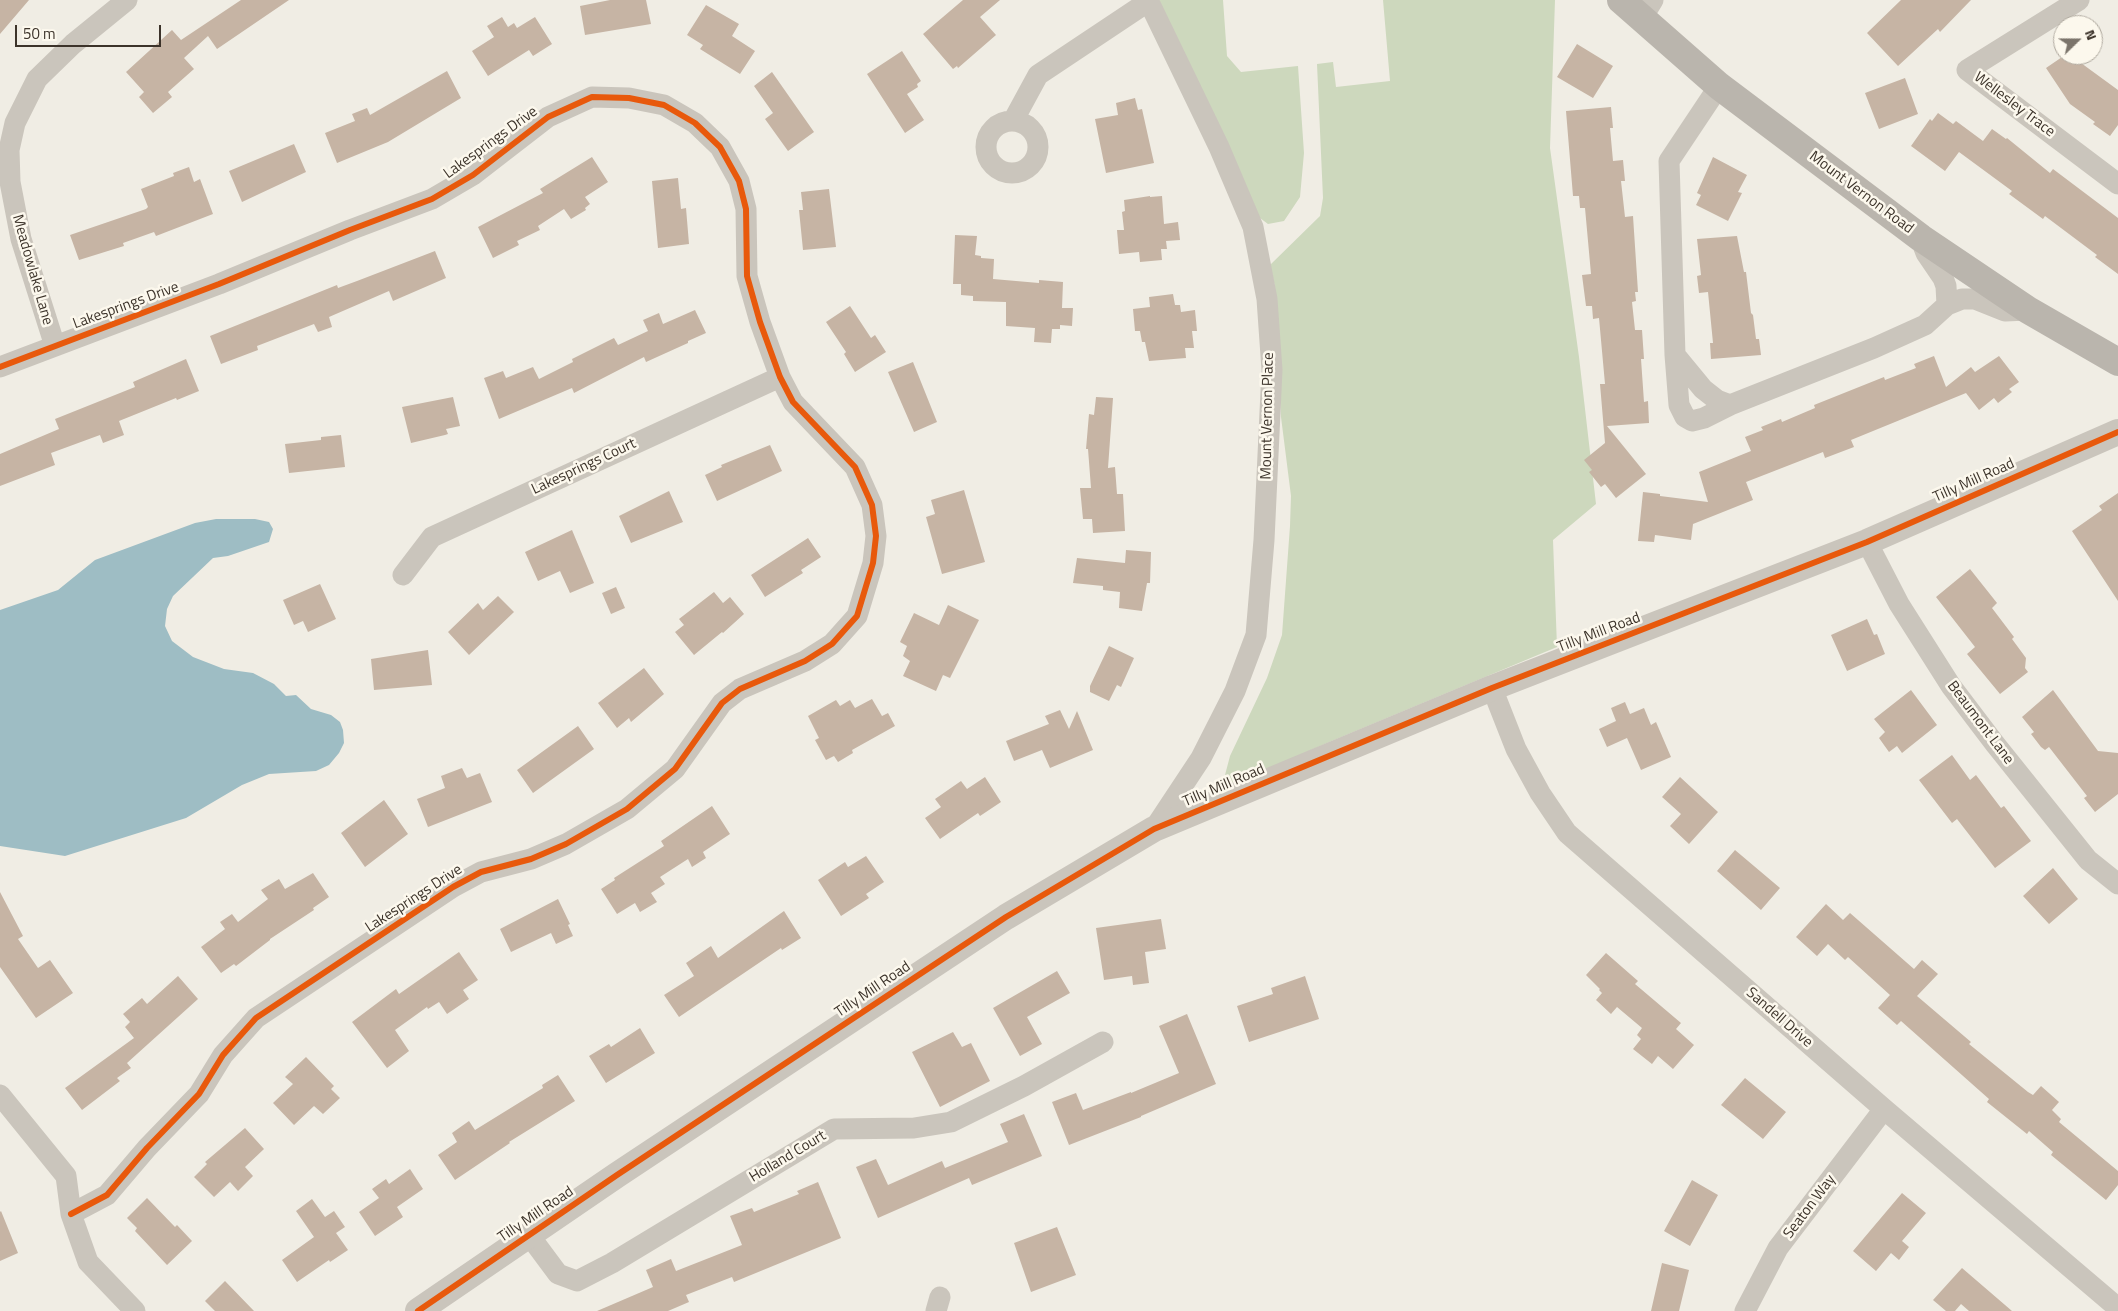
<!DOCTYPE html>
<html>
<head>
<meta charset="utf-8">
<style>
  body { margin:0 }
  #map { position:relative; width:2118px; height:1311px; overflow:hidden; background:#f0ede4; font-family:"Titillium Web",sans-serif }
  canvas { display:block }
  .north { position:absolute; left:2053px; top:15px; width:50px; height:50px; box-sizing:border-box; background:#fcf8ed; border:1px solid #afa99f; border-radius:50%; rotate:68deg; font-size:14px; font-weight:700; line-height:20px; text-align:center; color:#3c332a }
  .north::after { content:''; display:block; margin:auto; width:18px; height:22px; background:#7b746b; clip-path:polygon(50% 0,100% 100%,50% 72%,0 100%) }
  .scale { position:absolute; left:15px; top:25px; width:146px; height:22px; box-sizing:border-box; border:2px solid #3c332a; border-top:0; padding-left:6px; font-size:15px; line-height:18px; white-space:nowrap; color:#3c332a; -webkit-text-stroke:4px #fcf8ed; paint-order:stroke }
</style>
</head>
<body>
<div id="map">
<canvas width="2118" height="1311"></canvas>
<div class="north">N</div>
<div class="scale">50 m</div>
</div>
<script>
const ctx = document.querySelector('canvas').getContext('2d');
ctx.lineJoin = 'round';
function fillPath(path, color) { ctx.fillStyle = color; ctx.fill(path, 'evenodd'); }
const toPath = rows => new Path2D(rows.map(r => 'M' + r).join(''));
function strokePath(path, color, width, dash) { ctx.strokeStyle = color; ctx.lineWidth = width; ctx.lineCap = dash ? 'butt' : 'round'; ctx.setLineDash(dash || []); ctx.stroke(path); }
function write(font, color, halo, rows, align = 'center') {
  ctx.font = font + ' "Titillium Web",sans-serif'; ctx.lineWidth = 5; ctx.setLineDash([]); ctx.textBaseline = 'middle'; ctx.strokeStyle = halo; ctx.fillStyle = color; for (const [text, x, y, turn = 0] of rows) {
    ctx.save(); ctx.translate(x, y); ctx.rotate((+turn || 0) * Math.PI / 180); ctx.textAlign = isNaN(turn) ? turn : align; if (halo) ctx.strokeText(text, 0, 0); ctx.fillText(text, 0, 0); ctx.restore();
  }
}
const green = toPath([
  [1159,0,1223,0,1227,56,1241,72,1298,66,1304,153,1300,197,1284,221,1268,224,1256,215],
  [1383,0,1555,0,1550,148,1579,357,1596,504,1553,540,1557,647,1327,743,1231,785,1225,775,1230,756,1267,678,1282,635,1290,526,1291,496,1281,417,1275,287,1270,265,1320,216,1323,198,1317,64,1333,62,1336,87,1390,81]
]);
const water = toPath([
  [216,519,255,519,269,522,273,529,269,542,228,556,213,558,173,596,167,609,165,626,172,641,193,657,224,669,253,673,274,684,286,696,296,695,311,709,331,715,340,722,343,730,344,743,339,753,329,765,316,771,269,774,242,785,186,818,65,856,0,846,0,610,58,590,95,560,195,523]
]);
const building = toPath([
  [0,0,29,0,0,34],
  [241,0,289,0,217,49,208,36,184,58,194,69,168,92,172,97,153,113,139,97,144,92,126,72,172,30,181,40],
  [610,0,646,0,651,24,585,35,580,6],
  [963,0,1000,0,980,17,996,35,958,68,957,66,953,69,923,34],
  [1901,0,1971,0,1940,32,1938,29,1898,66,1867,33],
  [706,5,739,24,732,36,755,51,740,74,700,49,703,45,687,35],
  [502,17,508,27,514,23,517,28,535,17,552,44,533,56,529,50,488,76,472,51,494,37,487,26],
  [1577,44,1613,66,1593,98,1557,77],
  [902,51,921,81,917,84,918,87,907,94,924,120,905,133,867,74],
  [2065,55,2091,55,2081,63,2118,90,2118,125,2110,136,2093,124,2095,122,2070,104,2046,68],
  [447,71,461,98,388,142,337,163,325,133,355,121,352,114,367,108,370,115],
  [772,72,814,132,788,151,765,119,773,113,754,86],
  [1905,78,1918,114,1879,129,1865,93],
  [1135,98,1138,110,1142,109,1154,163,1106,173,1095,119,1118,115,1116,103],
  [1611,107,1613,128,1610,128,1613,161,1623,160,1625,181,1621,181,1625,217,1633,216,1638,292,1635,292,1636,301,1632,302,1635,330,1642,330,1644,359,1641,359,1644,402,1648,401,1649,423,1607,426,1646,474,1616,498,1605,484,1601,487,1589,472,1592,470,1584,460,1605,443,1600,384,1605,384,1599,318,1593,319,1592,306,1586,306,1582,275,1591,274,1585,208,1580,208,1579,196,1573,196,1566,111],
  [1938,113,1953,124,1956,121,1983,141,1992,129,2006,139,2007,138,2050,173,2053,169,2118,218,2118,274,2095,257,2097,255,2045,216,2043,219,2009,194,2012,191,1959,152,1945,171,1911,146,1930,119,1932,121],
  [294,144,306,172,242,202,229,171],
  [592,157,608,182,585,197,590,204,585,208,586,210,571,219,564,209,538,226,540,230,517,241,519,245,493,258,478,227,543,193,540,189],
  [1713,157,1747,175,1738,192,1742,193,1728,221,1696,205,1701,195,1697,193],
  [189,167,194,182,200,179,213,214,156,236,154,232,123,243,124,246,79,260,70,235,146,209,148,207,141,189,174,176,173,173],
  [678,178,681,209,686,208,689,244,658,248,652,181],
  [829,189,836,247,803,250,799,210,803,210,801,192],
  [1150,196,1150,197,1162,196,1164,224,1178,222,1180,240,1166,241,1167,249,1161,249,1162,260,1140,262,1139,252,1119,254,1117,230,1124,230,1122,212,1125,211,1124,200],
  [955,235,977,236,975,255,981,256,981,258,994,259,993,279,1039,283,1039,280,1063,282,1062,308,1073,308,1072,326,1060,325,1060,329,1052,329,1051,343,1034,342,1035,328,1006,326,1006,302,973,301,973,296,961,295,961,284,953,284],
  [1737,236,1744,272,1746,272,1751,313,1753,315,1756,339,1759,339,1761,355,1711,359,1710,343,1713,343,1708,292,1699,293,1697,276,1701,275,1697,239],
  [435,251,446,278,393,301,389,291,329,317,332,327,318,332,314,324,257,346,258,350,221,364,210,336,337,285,338,288,357,281],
  [1173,294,1175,305,1180,305,1181,312,1195,310,1197,331,1192,331,1194,348,1185,348,1186,358,1149,361,1145,342,1142,342,1140,331,1135,331,1133,309,1150,307,1149,297],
  [850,306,871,338,875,335,886,352,855,372,844,354,846,352,826,322],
  [695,310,706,333,688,341,688,343,646,362,644,357,574,393,572,388,499,419,484,378,503,371,506,378,533,367,539,379,573,362,572,359,614,338,618,345,648,331,643,320,659,313,663,324],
  [1934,356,1946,387,1971,367,1975,372,1999,356,2019,382,2009,389,2012,392,1998,403,1994,398,1979,410,1966,393,1851,440,1854,447,1825,458,1823,452,1746,482,1753,500,1693,524,1691,540,1655,535,1654,542,1638,541,1643,492,1660,494,1660,496,1708,502,1699,472,1751,451,1745,437,1763,430,1761,427,1781,419,1782,422,1815,408,1814,405,1884,377,1885,380,1916,368,1914,364],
  [186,359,199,391,177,400,176,398,119,421,124,435,103,443,100,435,51,453,55,465,0,486,0,454,59,429,55,419,135,387,133,382],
  [913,362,937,422,914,432,888,372],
  [453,397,460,426,446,429,448,434,445,435,411,443,402,407],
  [1096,397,1113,398,1108,468,1115,467,1117,494,1123,494,1125,531,1093,533,1092,519,1083,519,1080,488,1091,488,1088,449,1086,449,1089,414,1094,415],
  [341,435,345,467,289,473,285,444,321,440,321,437],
  [770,445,782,471,717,501,705,475,722,467,721,465],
  [964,490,985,562,942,574,926,517,935,514,931,500],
  [669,491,683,522,631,543,619,516],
  [2118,493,2118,601,2072,531,2102,510,2099,506],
  [572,530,594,583,570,593,560,571,538,581,525,552],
  [808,538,821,557,801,570,803,573,765,597,751,575],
  [1126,550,1151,552,1150,583,1147,583,1142,611,1119,608,1120,592,1103,590,1103,586,1073,583,1077,558,1125,563],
  [1970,569,1997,603,1992,608,2014,637,2012,639,2026,658,2025,668,2028,672,2000,694,1967,654,1975,647,1936,597],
  [320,584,336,619,308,632,303,621,294,625,283,600],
  [616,587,625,608,611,614,602,593],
  [714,592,723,603,730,597,744,614,723,633,722,632,694,655,675,632,684,625,679,619],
  [498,596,514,612,469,655,448,632,478,603,483,610],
  [948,605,979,620,950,678,943,675,936,691,903,676,910,661,903,656,907,646,900,642,914,613,939,625],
  [1867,619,1874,635,1877,634,1885,654,1847,671,1831,635],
  [1109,646,1134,658,1121,687,1117,685,1109,701,1090,692,1090,686],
  [428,650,432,685,374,690,371,659],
  [644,668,664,694,631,722,629,718,617,728,598,703],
  [1911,690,1937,725,1902,753,1897,746,1889,752,1879,738,1885,732,1874,719],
  [2053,690,2098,751,2118,753,2118,794,2095,812,2084,798,2087,796,2049,747,2045,750,2041,747,2031,734,2034,732,2022,717],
  [872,699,882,716,888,713,895,726,852,750,853,753,838,762,834,756,826,760,815,740,819,738,808,716,836,700,840,706,850,700,855,708],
  [1625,702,1630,714,1644,708,1651,725,1656,722,1671,757,1641,770,1627,738,1607,747,1599,729,1616,721,1611,708],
  [1060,710,1069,729,1077,711,1093,750,1050,768,1042,750,1014,761,1006,741,1049,724,1045,716],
  [578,726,594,749,533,793,517,770],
  [1952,755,1970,780,1976,775,2001,808,2004,806,2031,841,1995,868,1957,819,1952,823,1919,780],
  [462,768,467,778,480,773,492,802,428,827,417,799,445,788,441,776],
  [985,777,1001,802,980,816,978,813,940,839,925,818,941,807,935,799,961,781,967,789],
  [1680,777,1718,812,1689,844,1670,826,1681,814,1662,797],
  [384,800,408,834,365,867,341,833],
  [712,806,730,834,703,852,706,858,692,867,688,859,660,877,665,884,651,893,657,902,640,912,635,903,617,914,601,889,615,880,614,878,664,846,661,841],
  [1735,850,1780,888,1761,910,1717,871],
  [866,856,884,882,866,894,869,898,841,916,818,880,845,862,848,867],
  [2053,868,2078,899,2049,924,2023,896],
  [313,873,329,897,313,908,314,910,270,939,270,940,236,966,234,964,221,973,201,947,225,929,220,922,232,914,238,922,268,899,261,890,279,879,285,889],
  [0,892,23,936,18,939,38,968,50,960,73,993,36,1018,0,967],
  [558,899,570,924,568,925,573,936,556,944,551,933,511,952,500,929],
  [1826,904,1843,920,1850,913,1914,969,1922,960,1938,974,1917,996,1971,1042,1969,1044,2028,1092,2033,1095,2041,1086,2059,1102,2052,1110,2061,1119,2059,1122,2118,1171,2118,1185,2106,1200,2051,1155,2053,1152,2029,1131,2027,1134,1987,1102,1989,1099,1901,1021,1897,1025,1878,1008,1890,995,1848,957,1845,960,1828,944,1817,956,1796,937],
  [784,911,801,938,782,950,781,948,679,1017,664,995,694,976,686,963,711,946,718,958],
  [1161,919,1166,949,1145,952,1149,983,1133,985,1132,976,1104,980,1096,928],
  [459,952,478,980,463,990,469,999,447,1014,439,1002,428,1009,427,1007,395,1030,409,1051,387,1068,352,1022,396,989,399,994],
  [1606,953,1638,981,1635,984,1681,1023,1676,1029,1694,1045,1673,1069,1658,1056,1652,1064,1633,1049,1641,1039,1637,1035,1642,1028,1617,1007,1611,1014,1596,1000,1602,993,1599,990,1600,989,1586,975],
  [1057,971,1070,993,1027,1017,1042,1044,1020,1056,993,1008],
  [178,976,198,999,127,1063,131,1068,117,1078,120,1081,82,1110,65,1088,134,1038,125,1027,130,1022,123,1014,142,998,147,1004],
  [1305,976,1319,1019,1249,1042,1237,1006,1273,994,1271,988],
  [1187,1014,1216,1084,1141,1116,1141,1117,1069,1145,1052,1102,1076,1093,1083,1110,1131,1092,1131,1093,1179,1073,1159,1026],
  [640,1028,655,1053,606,1083,589,1056,609,1044,611,1047],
  [953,1032,962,1047,971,1043,990,1081,940,1107,912,1052],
  [306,1057,334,1086,331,1089,340,1098,323,1114,314,1106,294,1125,273,1103,293,1084,285,1077],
  [558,1075,575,1101,509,1142,510,1143,455,1180,438,1155,457,1142,452,1133,469,1121,475,1130,543,1088,542,1085],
  [1745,1078,1786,1112,1763,1139,1721,1105],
  [1024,1114,1042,1156,972,1185,969,1178,878,1218,856,1167,876,1159,888,1185,942,1161,945,1168,1008,1142,1000,1124],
  [245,1128,264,1149,245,1167,253,1176,238,1191,230,1182,214,1197,194,1177,207,1164,205,1162],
  [410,1169,423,1189,397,1207,403,1217,375,1236,359,1212,379,1198,372,1189,386,1179,389,1184],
  [1692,1180,1718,1195,1690,1246,1664,1231],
  [818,1182,841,1238,734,1282,732,1277,686,1295,689,1302,668,1311,597,1311,653,1287,646,1270,671,1259,676,1271,742,1245,730,1216,752,1208,754,1212,799,1194,797,1191],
  [1902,1193,1926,1213,1902,1241,1909,1247,1899,1260,1891,1253,1876,1271,1853,1251],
  [147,1198,175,1227,177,1225,192,1241,167,1265,135,1231,137,1228,127,1218],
  [312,1199,325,1217,334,1211,345,1227,336,1233,348,1250,330,1262,329,1260,297,1282,282,1260,314,1237,296,1211],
  [1,1211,18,1253,0,1261,0,1212],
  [1057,1227,1076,1275,1031,1292,1014,1243],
  [1662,1263,1689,1270,1679,1311,1651,1311],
  [1962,1268,2012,1311,1969,1311,1961,1304,1955,1311,1946,1311,1933,1300],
  [225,1281,254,1311,215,1311,205,1301]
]);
const minor = toPath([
  [1148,0,1219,147,1253,227,1267,299,1272,370,1264,540,1256,635,1235,691,1201,758,1154,829],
  [2079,0,1967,70,2118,184],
  [1642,18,1653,0],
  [1719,86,1669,161,1675,355,1679,405,1685,417,1692,421,1704,418,1730,405,1874,348,1925,325,1947,305,1962,299,1975,299,2005,311,2028,310],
  [1013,121,1038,75,1149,1],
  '986 147a26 26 0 1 1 52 0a26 26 0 1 1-52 0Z',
  [1921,240,1926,253,1943,278,1946,286,1947,305],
  [55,346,21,239,10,182,9,150,15,123,37,79,73,44,127,0],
  [1675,355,1703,389,1717,400,1730,405],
  [0,367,219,284,350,230,432,199,473,175,548,117,592,97,629,98,664,105,695,123,720,147,739,181,746,209,747,276,760,322,780,377,793,402,855,467,872,505,876,536,873,563,857,616,832,644,805,661,740,689,722,703,675,769,627,809,566,844,531,859,481,872,453,887,256,1018,223,1055,199,1094,147,1148,107,1195,71,1214],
  [1867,542,1899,604,1951,686,1995,744,2088,860,2118,884],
  [403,575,432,537,780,377],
  [1492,688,1516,749,1540,793,1567,833,1884,1109,2118,1308],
  [0,1095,66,1176,71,1214,88,1262,135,1311],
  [529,1235,558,1274,577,1281,612,1263,834,1129,914,1128,951,1122,1024,1086,1103,1042],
  [936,1311,940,1297],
  [1745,1311,1778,1248,1884,1109]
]);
const tertiary = toPath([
  [418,1311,617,1175,1006,917,1154,829,1492,688,1867,542,2118,432]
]);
const secondary = toPath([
  [1621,0,1719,86,1921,238,2028,310,2118,362]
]);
const cycleway = toPath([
  [0,367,219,284,350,230,432,199,473,175,548,117,592,97,629,98,664,105,695,123,720,147,739,181,746,209,747,276,760,322,780,377,793,402,855,467,872,505,876,536,873,563,857,616,832,644,805,661,740,689,722,703,675,769,627,809,566,844,531,859,481,872,453,887,256,1018,223,1055,199,1094,147,1148,107,1195,71,1214],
  [418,1311,617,1175,1006,917,1154,829,1492,688,1867,542,2118,432]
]);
const streetNames = [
  ["Wellesley Trace",2014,105,37],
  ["Lakesprings Drive",491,143,-36],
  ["Mount Vernon Road",1861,193,37],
  ["Meadowlake Lane",32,270,74],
  ["Lakesprings Drive",126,306,-20],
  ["Mount Vernon Place",1268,416,-89],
  ["Lakesprings Court",584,467,-25],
  ["Tilly Mill Road",1974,481,-24],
  ["Tilly Mill Road",1599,633,-21],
  ["Beaumont Lane",1980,723,53],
  ["Tilly Mill Road",1224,786,-23],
  ["Lakesprings Drive",414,899,-33],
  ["Tilly Mill Road",873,990,-34],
  ["Sandell Drive",1779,1018,41],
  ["Holland Court",788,1157,-31],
  ["Seaton Way",1810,1207,-53],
  ["Tilly Mill Road",536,1215,-34]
];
fillPath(green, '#cdd8bd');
fillPath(water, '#9ebdc4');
fillPath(building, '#c6b4a4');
strokePath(minor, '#cac5bc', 21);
strokePath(tertiary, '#cac5bc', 26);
strokePath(secondary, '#bab5ad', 28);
strokePath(cycleway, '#e8590c', 6);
write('15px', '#3c332a', '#fcf8ed', streetNames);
</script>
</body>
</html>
